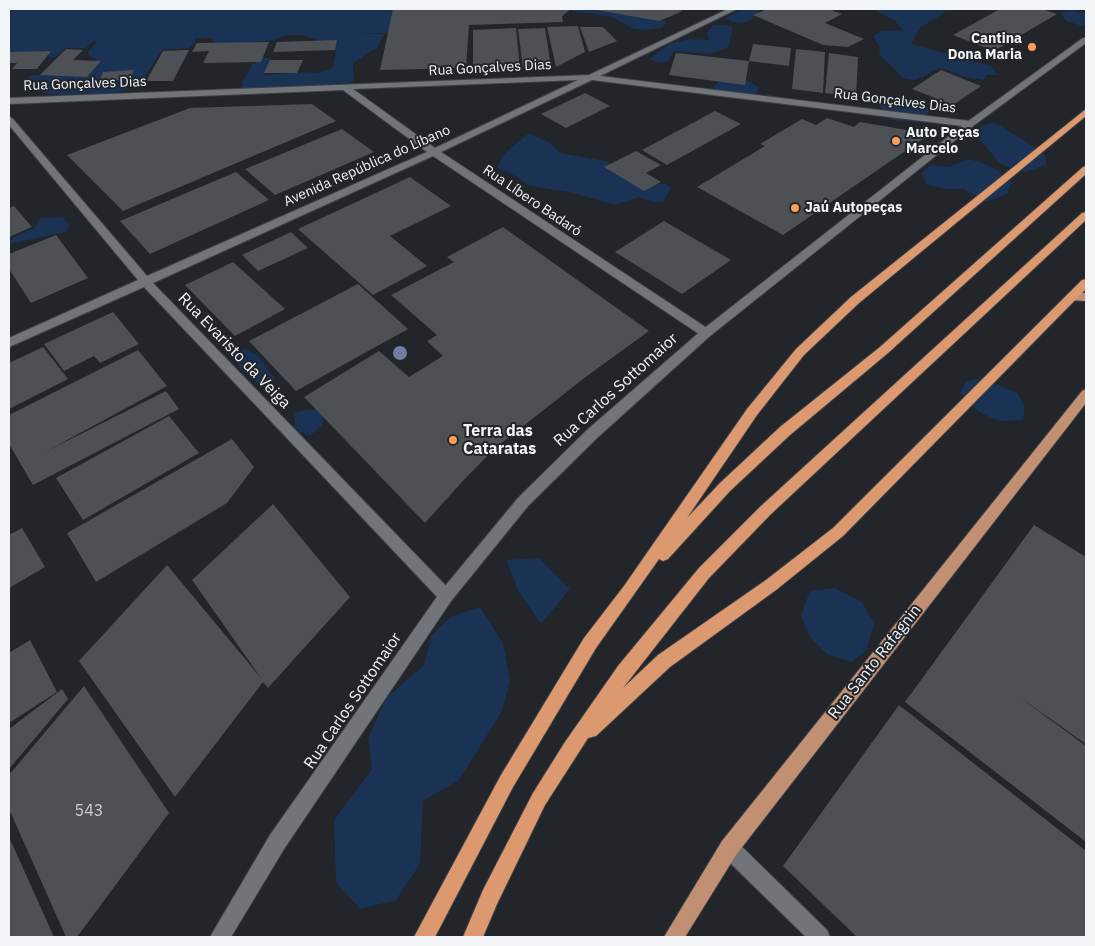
<!DOCTYPE html>
<html>
<head>
<meta charset="utf-8">
<style>
  body { margin:0 }
  #map { position:relative; width:1095px; height:946px; overflow:hidden; background:#22252a; font-family:"IBM Plex Sans",sans-serif }
  canvas { display:block }
  .frame { position:absolute; inset:0; border:10px solid #f2f5f8; pointer-events:none }
</style>
</head>
<body>
<div id="map">
<canvas width="1095" height="946"></canvas>
<div class="frame"></div>
</div>
<script>
const ctx = document.querySelector('canvas').getContext('2d');
ctx.lineJoin = 'round';
function fillPath(path, color) { ctx.fillStyle = color; ctx.fill(path, 'evenodd'); }
const toPath = rows => new Path2D(rows.map(r => 'M' + r).join(''));
function strokePath(path, color, width, dash) { ctx.strokeStyle = color; ctx.lineWidth = width; ctx.lineCap = dash ? 'butt' : 'round'; ctx.setLineDash(dash || []); ctx.stroke(path); }
function write(font, color, halo, rows, align = 'center') {
  ctx.font = font + ' "IBM Plex Sans",sans-serif'; ctx.lineWidth = 4; ctx.setLineDash([]); ctx.textBaseline = 'middle'; ctx.strokeStyle = halo; ctx.fillStyle = color; for (const [text, x, y, turn = 0] of rows) {
    ctx.save(); ctx.translate(x, y); ctx.rotate((+turn || 0) * Math.PI / 180); ctx.textAlign = isNaN(turn) ? turn : align; if (halo) ctx.strokeText(text, 0, 0); ctx.fillText(text, 0, 0); ctx.restore();
  }
}
const green = toPath([
  [9,9,399,9,394,33,355,34,384,34,377,48,353,63,354,81,345,85,243,90,242,81,249,72,251,65,265,58,271,58,264,75,304,72,317,73,332,68,336,52,332,44,301,35,283,36,275,40,215,46,211,38,195,38,195,42,189,48,162,50,139,86,95,98,73,97,44,93,21,84,32,75,86,73,97,59,90,57,88,52,97,41,94,40,86,48,65,48,54,58,49,57,47,53,9,54],
  [571,9,593,9,664,21,666,24,661,28,647,30,634,29,610,16,571,11],
  [743,9,761,9,752,19,743,23,732,22,725,18],
  [874,9,947,9,941,15,921,27,911,44,991,66,997,75,987,75,984,80,970,78,940,68,915,80,902,78,895,69,880,56,879,46,873,36,882,31,903,30,895,21],
  [1069,10,1086,13,1086,25,1082,26,1066,21,1060,13],
  [713,25,726,25,733,28,728,47,712,54,674,51,669,61,661,63,649,59,671,43,690,39,709,40,707,33],
  [740,77,759,87,756,95,742,99,721,97,714,87,722,78],
  [895,99,920,103,932,109,918,122,892,120,878,105],
  [994,122,1031,145,1046,156,1046,165,1026,172,1000,164,975,133,982,126],
  [529,133,550,143,561,153,606,161,645,187,666,183,671,188,663,202,653,202,639,197,615,205,570,192,529,186,519,178,497,167,505,153],
  [968,159,980,162,996,169,1012,182,1007,194,986,202,964,189,948,189,927,185,921,173,931,165,949,167],
  [62,217,70,225,66,232,9,244,12,238,35,228,40,218],
  [245,349,256,354,275,379,265,389,240,369,233,352],
  [982,378,1017,393,1025,407,1023,420,999,421,979,412,960,393,966,381],
  [304,410,324,410,322,425,310,436,295,431,295,413],
  [539,558,570,589,541,624,518,590,506,560],
  [835,588,862,602,874,623,866,651,852,662,827,654,809,636,801,615,810,591],
  [480,607,503,643,510,680,502,711,459,780,423,801,420,864,396,900,360,909,336,882,334,820,372,769,368,738,387,697,424,665,431,636,450,617]
]);
const building = toPath([
  [393,9,571,9,562,16,563,22,469,25,466,68,380,70],
  [591,9,672,9,683,11,659,21],
  [767,9,828,9,842,14,825,23,864,39,848,47,823,45,753,15],
  [1000,9,1042,9,1057,14,994,51,953,35],
  [578,26,585,52,556,67,547,27],
  [580,27,603,27,617,41,589,52],
  [516,28,520,69,473,70,473,30],
  [545,28,551,67,523,68,518,29],
  [337,40,335,50,273,52,277,42],
  [269,42,261,62,203,63,209,51,192,52,197,43],
  [753,44,791,48,789,66,749,61],
  [66,49,83,50,73,60,101,61,87,77,40,75],
  [796,49,825,52,823,93,792,89],
  [189,50,173,81,146,81,163,51],
  [51,51,37,69,12,69,17,63,9,63,9,52],
  [676,53,749,61,745,85,669,75],
  [829,53,858,57,856,97,825,93],
  [270,60,303,60,297,73,264,73],
  [134,70,130,79,99,82,103,72],
  [941,70,981,86,953,105,912,89],
  [585,93,610,106,566,128,541,114],
  [312,104,336,121,123,211,67,155,190,108],
  [715,111,741,124,667,165,642,150],
  [827,118,854,127,860,122,930,134,783,235,697,187,765,146,760,144,802,119,816,125],
  [342,129,374,152,275,195,245,169],
  [636,151,661,165,646,173,661,182,644,191,604,167],
  [236,172,269,200,150,254,120,221],
  [410,177,451,206,390,236,427,266,373,295,298,229],
  [14,206,32,227,9,237,9,208],
  [664,221,731,260,682,294,615,252],
  [503,227,649,331,587,376,494,449,461,483,425,523,304,397,379,351,409,377,443,356,427,341,437,335,391,295,454,262,447,257],
  [291,232,308,248,258,271,242,255],
  [56,235,88,278,31,303,9,269,9,254],
  [233,262,285,309,235,336,185,285],
  [358,284,408,329,296,391,249,341],
  [113,312,139,344,100,363,94,356,64,371,44,344],
  [43,347,68,379,9,409,9,363],
  [138,350,167,386,45,452,166,391,179,409,33,485,9,444,9,415],
  [169,416,199,453,83,520,56,478],
  [232,439,254,467,227,503,96,582,67,533],
  [273,504,350,597,268,688,263,682,175,797,79,661,167,565,261,678,192,580],
  [1034,525,1086,557,1086,744,1018,696,1086,746,1086,842,905,702],
  [22,528,45,567,9,588,9,535],
  [30,640,57,692,9,723,9,653],
  [84,686,169,813,77,937,66,937,9,809,9,775],
  [62,689,68,699,9,769,9,729],
  [899,705,1086,851,1086,937,857,937,783,866],
  [9,837,54,937,9,937]
]);
const minor = toPath([
  [728,9,737,9,600,76,970,121,974,124,970,127,592,80,441,152,710,330,712,333,710,336,702,336,433,156,153,283,451,591,454,596,451,601,446,603,441,601,144,287,9,347,9,338,138,280,9,125,9,117,12,118,147,276,427,152,343,90,9,104,9,98,589,75,728,9],
  [578,80,435,148,353,89,578,80],
  [729,839,736,841,827,930,830,937,806,937,722,855,720,848,722,841,729,839]
]);
const tertiary = toPath([
  [1083,38,1086,38,1086,43,973,126,710,336,597,438,528,506,451,601,284,849,231,937,210,937,270,835,441,591,518,498,587,430,702,330,967,122,1083,38]
]);
const primary = toPath([
  [1072,293,1086,293,1086,301,1068,300,1066,297,1068,294,1072,293],
  [1086,389,1086,403,736,855,685,937,664,937,722,841,1082,391,1086,389]
]);
const trunk = toPath([
  [1086,109,1086,116,859,303,804,355,757,415,687,518,720,483,780,427,880,347,1083,167,1086,166,1086,174,888,353,790,435,730,491,668,559,663,561,659,559,596,648,513,787,435,937,414,937,501,775,584,638,624,586,747,409,796,349,851,297,1086,109],
  [1086,212,1086,220,771,514,709,578,623,688,658,655,766,580,833,528,1082,280,1086,279,1086,289,843,536,776,590,670,667,596,736,588,738,545,805,497,904,483,937,463,937,483,890,533,793,565,742,618,666,699,568,761,506,1082,213,1086,212]
]);
const trees = [
  [400,353]
];
const markers = [
  [1032,47,5,"#ff9b5a"],
  [896,141,5,"#ff9b5a"],
  [795,208,5,"#ff9b5a"],
  [453,440,5,"#ff9b5a"]
];
const farPoinames = [
  ["Cantina",1022,39,"right"],
  ["Dona Maria",1022,55,"right"],
  ["Auto Peças",906,133],
  ["Marcelo",906,149],
  ["Jaú Autopeças",805,208]
];
const farStreetnames = [
  ["Rua Gonçalves Dias",490,68,-3],
  ["Rua Gonçalves Dias",85,84,-2],
  ["Rua Gonçalves Dias",895,101,7],
  ["Avenida República do Líbano",367,166,-24],
  ["Rua Líbero Badaró",532,201,34]
];
const streetNames = [
  ["Rua Evaristo da Veiga",234,351,46],
  ["Rua Carlos Sottomaior",616,390,-42],
  ["Rua Santo Rafagnin",875,662,-52],
  ["Rua Carlos Sottomaior",353,701,-56]
];
const poiNames = [
  ["Terra das",463,431],
  ["Cataratas",463,449]
];
const nearNumbernames = [
  ["543",89,811]
];
fillPath(green, '#1a3254');
fillPath(building, '#4d5156');
strokePath(minor, '#3e4145', 2);
strokePath(tertiary, '#3e4145', 2);
strokePath(primary, '#3e4145', 2);
strokePath(trunk, '#3e4145', 2);
fillPath(minor, '#71757a');
fillPath(tertiary, '#71757a');
fillPath(primary, '#c19072');
fillPath(trunk, '#dc9970');
ctx.fillStyle = '#6b809f';
for (const [x, y] of trees) { ctx.beginPath(); ctx.arc(x, y, 7, 0, 2 * Math.PI); ctx.fill(); }
for (const [x, y, r, color] of markers) { const dot = new Path2D(); dot.arc(x, y, r, 0, 2 * Math.PI); ctx.fillStyle = color; ctx.fill(dot); strokePath(dot, '#22252a', 2); }
write('bold 14px', '#f2f5f8', '#22252a', farPoinames, 'left');
write('14px', '#f2f5f8', '#22252a', farStreetnames);
write('16px', '#f2f5f8', '#22252a', streetNames);
write('bold 16px', '#f2f5f8', '#22252a', poiNames, 'left');
write('16px', '#c9ccd0', null, nearNumbernames);
</script>
</body>
</html>
